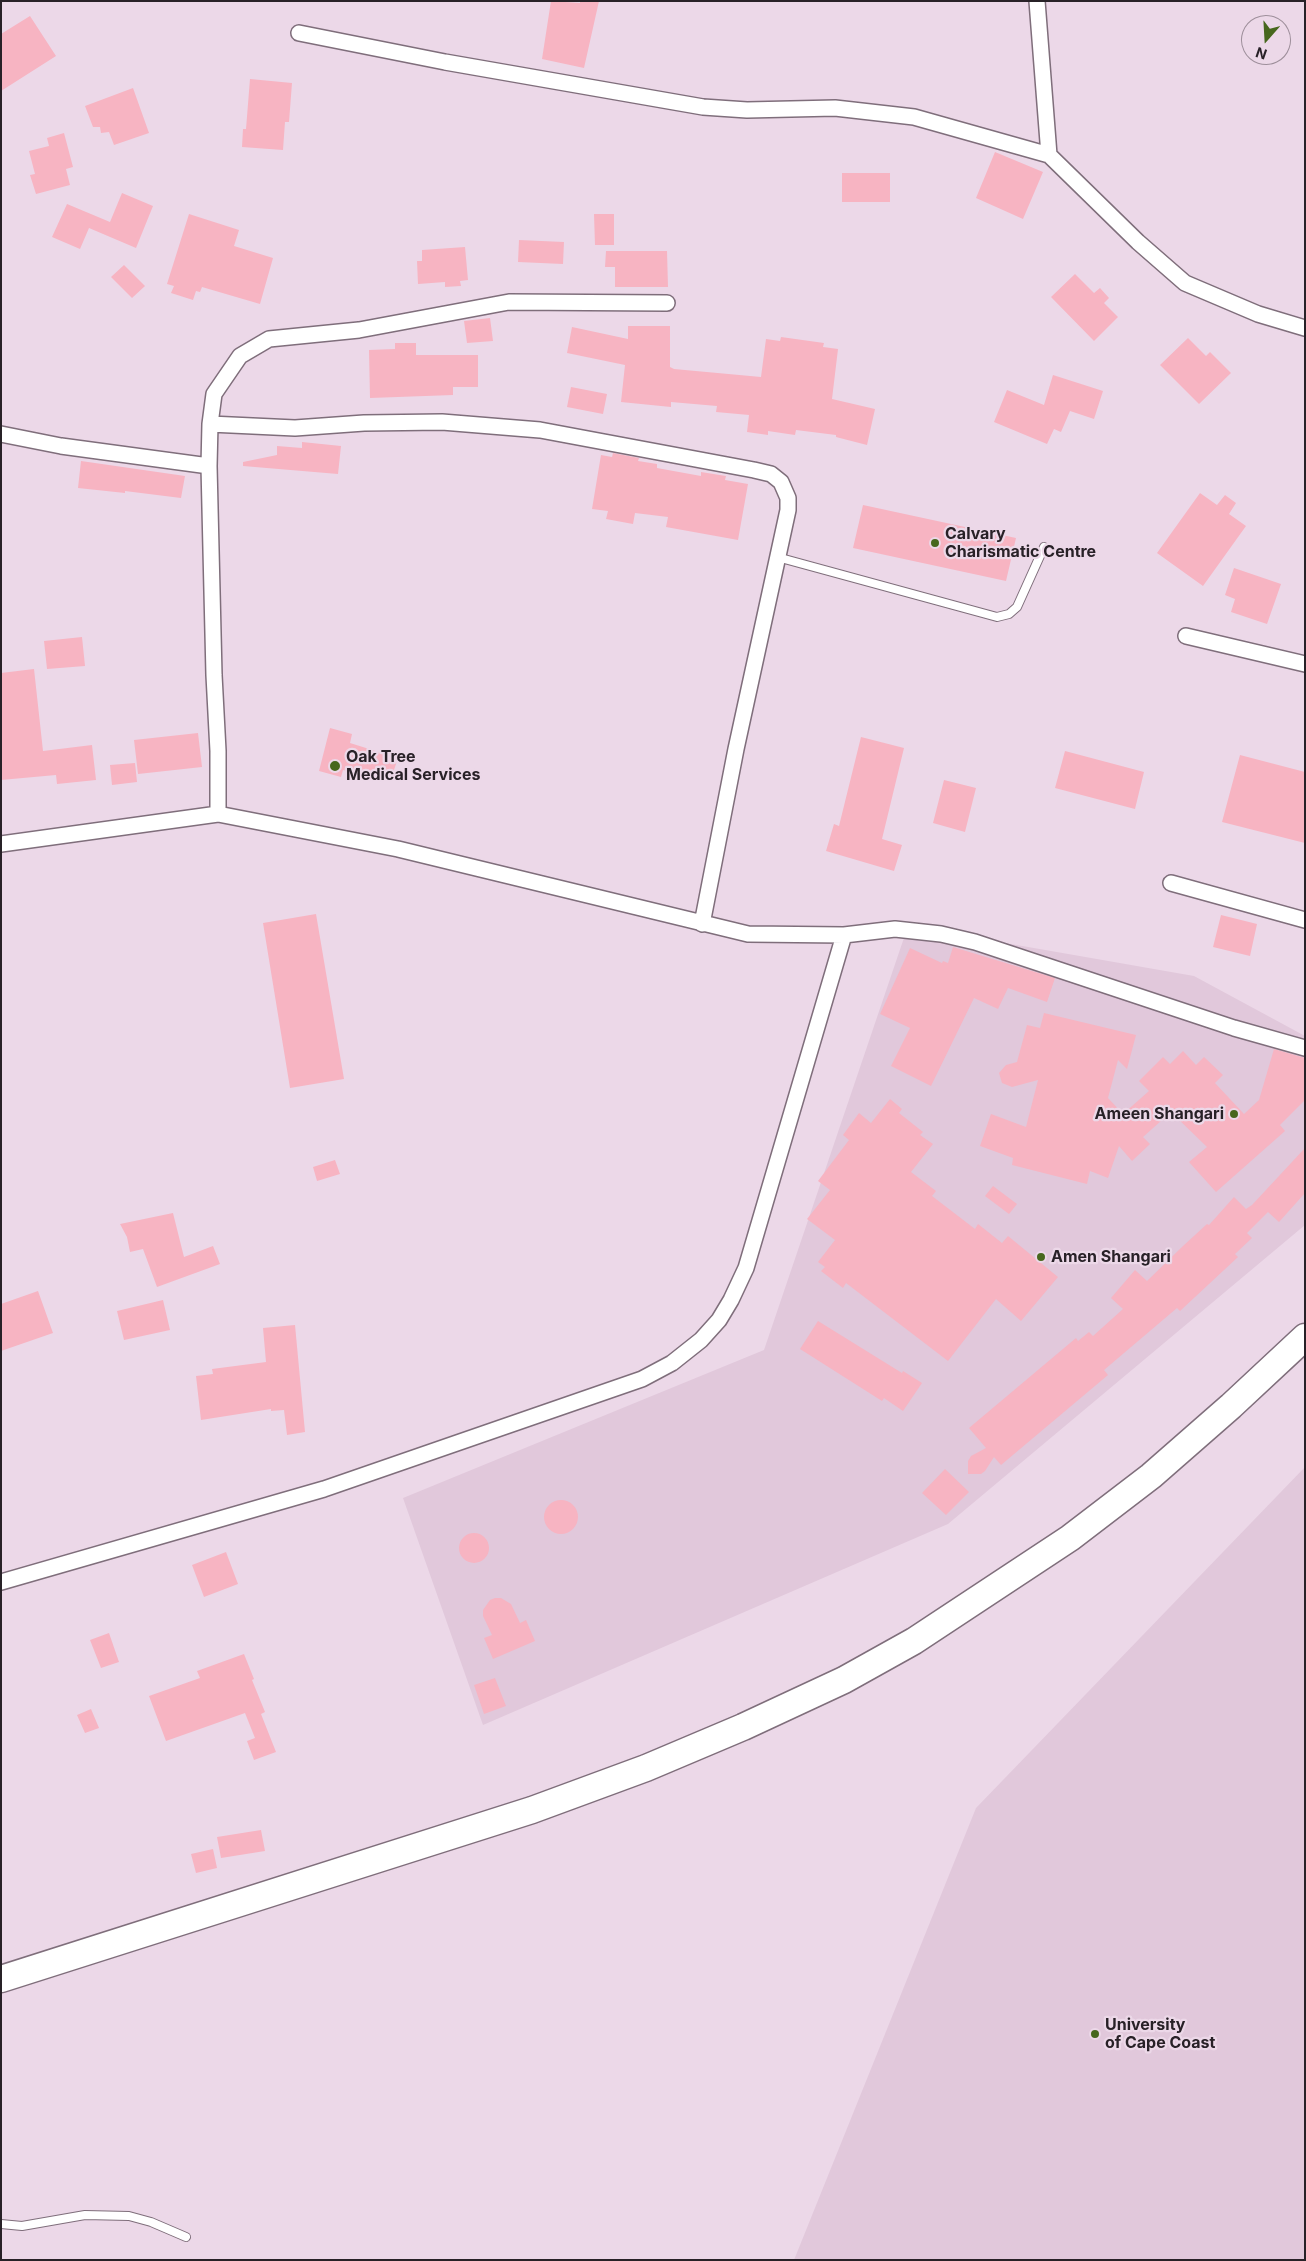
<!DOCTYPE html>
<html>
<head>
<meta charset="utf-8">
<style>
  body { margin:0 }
  #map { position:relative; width:1306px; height:2261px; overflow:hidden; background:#ecd8e8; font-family:Inter,sans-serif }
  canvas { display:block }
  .frame { position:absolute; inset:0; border:2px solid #282127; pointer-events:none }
  .north { position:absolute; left:1241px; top:15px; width:50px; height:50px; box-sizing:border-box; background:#ecd8e8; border:1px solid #9e8f9b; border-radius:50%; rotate:199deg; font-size:14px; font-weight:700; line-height:20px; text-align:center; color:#282127 }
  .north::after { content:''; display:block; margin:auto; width:18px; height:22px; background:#47671d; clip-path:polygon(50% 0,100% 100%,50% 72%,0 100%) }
</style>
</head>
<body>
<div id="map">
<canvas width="1306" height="2261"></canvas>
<div class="frame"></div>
<div class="north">N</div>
</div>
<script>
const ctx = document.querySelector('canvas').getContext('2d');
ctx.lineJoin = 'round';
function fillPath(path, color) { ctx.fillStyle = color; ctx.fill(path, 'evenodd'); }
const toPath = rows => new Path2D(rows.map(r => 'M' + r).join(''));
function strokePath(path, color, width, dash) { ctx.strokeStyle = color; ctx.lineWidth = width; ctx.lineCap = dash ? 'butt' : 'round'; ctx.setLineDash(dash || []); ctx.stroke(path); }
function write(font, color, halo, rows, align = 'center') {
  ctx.font = font + ' Inter,sans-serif'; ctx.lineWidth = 4.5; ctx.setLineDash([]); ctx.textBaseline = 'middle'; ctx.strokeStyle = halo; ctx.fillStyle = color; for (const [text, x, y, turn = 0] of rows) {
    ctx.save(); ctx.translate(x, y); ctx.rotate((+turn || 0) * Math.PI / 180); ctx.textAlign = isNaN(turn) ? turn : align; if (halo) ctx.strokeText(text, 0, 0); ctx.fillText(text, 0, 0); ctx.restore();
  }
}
const built = toPath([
  [908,926,1194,976,1305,1036,1305,1225,948,1524,483,1725,403,1498,764,1350],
  [1305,1467,1305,2260,794,2260,976,1808]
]);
const building = toPath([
  [551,1,580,3,580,1,599,1,584,68,542,59],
  [30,16,56,56,1,91,1,34],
  [250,79,292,83,289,122,285,122,283,150,242,147,243,129,246,129],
  [133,88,149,133,114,145,109,132,101,133,100,127,93,127,85,106],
  [64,133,73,167,66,169,70,185,36,194,30,175,35,174,29,151,49,146,47,138],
  [995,152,1043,172,1023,219,976,198],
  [842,173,890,173,890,202,842,202],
  [122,193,153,206,136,248,89,228,80,249,52,237,67,204,110,222],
  [189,214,239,230,234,246,273,258,260,304,202,287,200,292,196,291,193,300,171,293,174,286,167,284],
  [594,214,614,214,614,245,595,245],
  [519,240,564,242,563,264,518,262],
  [465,247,468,280,460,281,461,286,445,287,445,282,418,284,417,261,422,261,422,250],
  [606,251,667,251,668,287,615,287,615,267,605,267],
  [124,265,145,286,132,298,111,277],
  [1075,274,1094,293,1100,288,1109,298,1104,303,1118,317,1094,341,1051,297],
  [490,318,493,341,467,343,464,321],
  [628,326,670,326,670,367,674,369,761,377,766,339,780,341,781,337,824,343,823,347,838,349,832,399,875,409,867,445,836,437,836,435,796,430,795,435,768,431,768,435,747,432,749,415,716,412,717,406,671,402,671,407,621,402,625,365,567,353,572,327,628,339],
  [1188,338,1206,356,1210,352,1231,373,1199,404,1160,365],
  [395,343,416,343,416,355,478,355,478,387,453,387,453,395,370,398,369,350,395,349],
  [1053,375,1103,391,1094,419,1070,411,1061,432,1054,429,1047,444,994,422,1007,390,1044,405],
  [571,387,607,394,603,414,567,407],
  [302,442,341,446,338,474,243,466,243,462,277,455,277,446,302,448],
  [613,453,639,458,638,461,657,464,657,468,701,476,701,472,726,476,725,480,748,484,738,540,666,527,668,517,635,513,633,524,606,519,608,511,592,509,601,455,612,457],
  [81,461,185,476,181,498,125,491,125,493,78,488],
  [1200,493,1217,505,1225,495,1236,503,1229,514,1246,526,1203,586,1157,553],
  [863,505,1016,538,1006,581,853,548],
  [1234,568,1281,584,1267,624,1231,612,1235,599,1225,595],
  [82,637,85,666,47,669,44,641],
  [34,669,43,751,92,745,96,780,57,784,56,775,1,780,1,673],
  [330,728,352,734,350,743,398,758,392,776,378,772,375,780,343,770,341,777,319,771],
  [198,733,202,767,138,774,134,740],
  [861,737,904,748,882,839,902,845,894,871,826,851,834,824,839,826],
  [1065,751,1144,772,1135,809,1055,788],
  [1240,755,1305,772,1305,843,1222,822],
  [135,763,137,782,112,785,110,765],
  [944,780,976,788,965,832,933,823],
  [316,914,344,1079,290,1088,263,923],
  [1221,915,1257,924,1250,956,1213,947],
  [953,947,1055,978,1047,1002,1008,988,998,1009,974,998,931,1086,891,1066,910,1028,880,1014,910,948,942,963,943,961,948,963],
  [1044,1013,1136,1035,1127,1069,1118,1060,1108,1098,1123,1114,1149,1091,1139,1081,1163,1057,1170,1064,1183,1051,1196,1065,1204,1057,1223,1075,1215,1083,1244,1114,1259,1100,1274,1049,1305,1058,1305,1100,1280,1125,1285,1131,1216,1192,1189,1162,1207,1147,1171,1112,1143,1137,1150,1144,1132,1161,1119,1146,1108,1178,1090,1171,1087,1184,1012,1165,1013,1158,980,1146,991,1114,1026,1127,1038,1080,1012,1087,1002,1083,999,1073,1006,1065,1017,1062,1027,1025,1040,1028],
  [890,1099,902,1109,899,1113,923,1132,920,1135,933,1144,911,1172,936,1191,932,1196,975,1229,978,1224,1002,1243,1008,1236,1058,1277,1021,1321,996,1299,948,1361,846,1283,843,1288,821,1271,825,1267,818,1262,835,1240,807,1219,830,1190,818,1181,849,1140,843,1135,859,1113,871,1123],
  [1305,1148,1305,1193,1279,1222,1268,1212,1247,1233,1252,1238,1235,1254,1238,1257,1180,1311,1177,1308,1104,1370,1108,1375,1001,1465,994,1457,985,1471,981,1474,968,1474,968,1461,971,1456,986,1448,969,1428,1076,1338,1078,1341,1089,1332,1093,1336,1123,1309,1111,1298,1135,1270,1147,1281,1183,1246,1207,1224,1209,1225,1234,1197,1246,1209,1252,1205],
  [335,1160,340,1174,317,1181,313,1167],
  [993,1186,1017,1204,1009,1214,985,1196],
  [173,1213,184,1257,213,1246,220,1264,157,1287,143,1249,130,1252,127,1237,120,1224],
  [38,1291,53,1333,1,1351,1,1304],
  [163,1300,170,1330,124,1340,117,1311],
  [818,1321,902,1373,903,1371,922,1383,903,1411,884,1398,882,1401,800,1349],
  [295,1325,305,1432,287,1435,284,1410,271,1411,271,1409,201,1420,196,1376,213,1374,212,1369,266,1362,263,1328],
  [945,1469,969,1492,946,1515,922,1493],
  '544 1517a17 17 0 1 1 34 0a17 17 0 1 1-34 0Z',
  '459 1548a15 15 0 1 1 30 0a15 15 0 1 1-30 0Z',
  [226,1552,238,1584,204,1597,192,1565],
  [495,1598,501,1598,511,1604,520,1623,526,1620,535,1641,493,1659,484,1638,492,1635,483,1616,483,1610,490,1600],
  [109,1633,119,1662,101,1668,90,1640],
  [244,1654,254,1679,252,1680,265,1712,261,1714,276,1752,254,1760,247,1741,255,1738,245,1713,166,1741,149,1696,200,1678,197,1671],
  [495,1678,506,1706,484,1714,474,1685],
  [91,1709,99,1728,85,1733,77,1715],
  [261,1830,265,1851,221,1858,217,1837],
  [213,1849,217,1868,196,1873,191,1854]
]);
const service = toPath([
  [777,557,997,617,1009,614,1017,607,1044,547],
  [1,2224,22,2226,85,2215,129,2216,151,2222,186,2237]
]);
const minor = toPath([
  [1037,1,1049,155,1138,242,1185,283,1258,314,1305,328],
  [299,33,445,62,703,107,747,110,835,108,914,117,1049,155],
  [210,424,295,428,364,423,442,422,540,430,754,470,771,474,781,482,788,498,788,510,736,749,702,924],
  [1,434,61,446,209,466],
  [1186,636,1305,664],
  [218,814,218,751,214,675,209,466,210,424,214,394,240,356,269,339,359,330,509,302,667,303],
  [1,844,218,814,398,849,748,934,844,935,895,929,941,934,975,942,1234,1028,1305,1048],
  [1171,883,1305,920],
  [1,1582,324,1489,642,1379,672,1363,701,1340,719,1320,731,1300,746,1268,844,935]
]);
const trunk = toPath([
  [1,1979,532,1810,646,1768,743,1727,844,1680,914,1641,1070,1538,1151,1476,1231,1406,1305,1337]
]);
const markers = [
  [935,543,5,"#47671d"],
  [335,766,6,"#47671d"],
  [1234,1114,5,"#47671d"],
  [1041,1257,5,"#47671d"],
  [1095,2034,5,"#47671d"]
];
const poiNames = [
  ["Calvary",945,534],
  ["Charismatic Centre",945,552],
  ["Oak Tree",346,757],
  ["Medical Services",346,775],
  ["Ameen Shangari",1224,1114,"right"],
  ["Amen Shangari",1051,1257],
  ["University",1105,2025],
  ["of Cape Coast",1105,2043]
];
fillPath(built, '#e1c8db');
fillPath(building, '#f7b4c2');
strokePath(service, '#7f6e7b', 10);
strokePath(minor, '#7f6e7b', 18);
strokePath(trunk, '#7f6e7b', 29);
strokePath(service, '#fff', 8);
strokePath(minor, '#fff', 15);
strokePath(trunk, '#fff', 26);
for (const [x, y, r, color] of markers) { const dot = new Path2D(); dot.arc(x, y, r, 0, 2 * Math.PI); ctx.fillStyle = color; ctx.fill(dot); strokePath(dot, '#ecd8e8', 2); }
write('bold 16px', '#282127', '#ecd8e8', poiNames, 'left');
</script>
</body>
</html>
